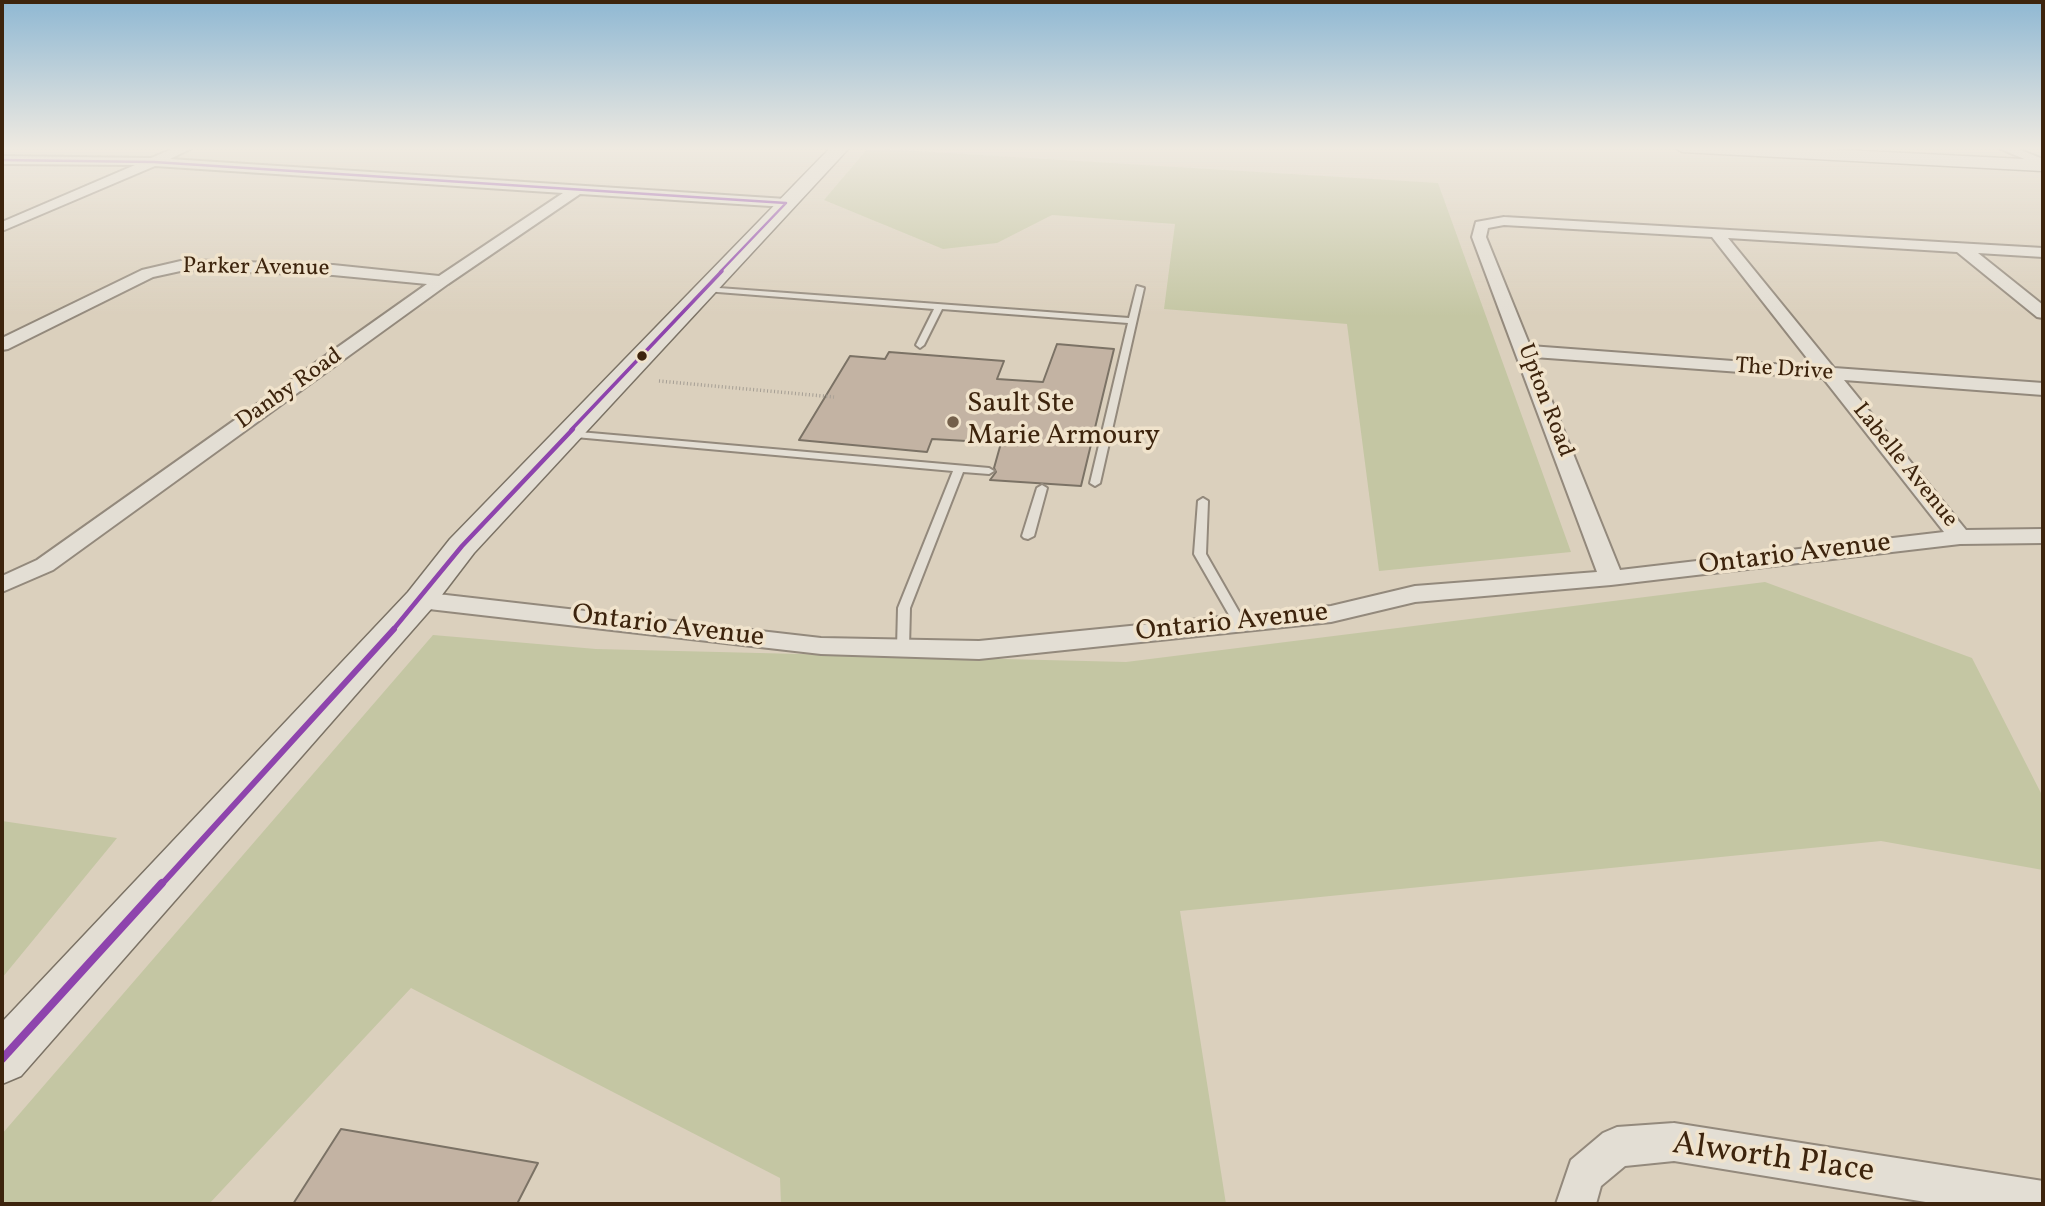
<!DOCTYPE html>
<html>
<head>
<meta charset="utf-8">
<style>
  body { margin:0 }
  #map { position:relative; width:2045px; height:1206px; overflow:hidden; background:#dbd0bd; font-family:Vollkorn,serif }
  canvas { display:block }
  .frame { position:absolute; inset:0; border:4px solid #3d240d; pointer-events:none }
</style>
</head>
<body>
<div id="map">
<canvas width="2045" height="1206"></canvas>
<div class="frame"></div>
</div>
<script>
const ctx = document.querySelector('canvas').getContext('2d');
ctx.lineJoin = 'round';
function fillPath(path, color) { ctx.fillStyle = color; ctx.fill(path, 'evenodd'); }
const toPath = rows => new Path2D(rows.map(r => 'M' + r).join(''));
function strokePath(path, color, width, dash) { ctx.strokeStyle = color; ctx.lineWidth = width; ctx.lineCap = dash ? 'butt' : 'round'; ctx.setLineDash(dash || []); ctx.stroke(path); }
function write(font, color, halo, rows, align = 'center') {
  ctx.font = font + ' Vollkorn,serif'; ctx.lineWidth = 7; ctx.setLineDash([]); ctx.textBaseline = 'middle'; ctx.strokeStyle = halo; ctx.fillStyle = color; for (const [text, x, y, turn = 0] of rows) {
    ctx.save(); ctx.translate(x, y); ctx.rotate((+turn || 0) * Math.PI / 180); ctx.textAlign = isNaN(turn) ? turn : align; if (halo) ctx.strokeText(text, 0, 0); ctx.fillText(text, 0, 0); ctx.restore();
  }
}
const green = toPath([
  [868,148,1438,183,1571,552,1379,571,1347,324,1164,309,1175,224,1052,215,997,243,943,249,824,200],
  [1765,582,1972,658,2043,797,2043,870,1881,841,1180,911,1226,1204,781,1204,780,1178,411,988,209,1204,2,1204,2,1134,433,635,596,649,1126,662],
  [2,821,117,838,2,978]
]);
const building = toPath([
  [1057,344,1114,349,1081,486,990,480,996,472,994,468,1001,443,932,439,927,452,799,440,850,356,885,359,889,352,1004,361,997,379,1043,382,1057,344],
  [341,1129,538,1163,517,1204,293,1204,341,1129]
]);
const path = toPath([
  [659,381,834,397]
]);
const lane = toPath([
  [1137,286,1144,288,1100,483,1095,486,1090,483,1128,323,942,309,924,345,920,348,916,345,934,309,705,291,701,289,705,287,1129,318,1137,286],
  [568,431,989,468,994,471,989,474,963,472,910,608,909,648,903,652,897,648,898,608,953,471,564,436,564,432,568,431],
  [1042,485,1047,488,1034,536,1028,539,1024,538,1022,536,1037,488,1042,485],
  [1203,498,1208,501,1206,554,1246,624,1244,627,1236,627,1194,554,1198,501,1203,498]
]);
const street = toPath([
  [177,147,194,147,170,159,786,199,793,203,786,207,580,194,448,284,53,570,2,592,2,576,37,560,427,284,333,275,185,270,153,277,8,349,2,350,2,338,142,270,185,260,333,265,439,276,563,193,155,166,2,231,2,222,135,165,2,164,2,156,151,158,177,147],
  [1996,147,2013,147,2043,159,2043,167,1996,147],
  [1504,217,2043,248,2043,257,1978,253,2043,305,2043,318,2037,317,1957,252,1728,238,1834,368,2043,383,2043,395,1844,380,1966,530,2043,529,2043,543,1960,544,1611,585,1415,602,1331,622,979,659,821,654,420,608,411,605,408,600,411,595,420,592,821,638,979,641,1331,606,1415,586,1597,572,1472,237,1476,222,1504,217],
  [1504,225,1712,237,1814,367,1530,346,1486,237,1488,228,1504,225],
  [1534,357,1823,378,1944,532,1620,570,1534,357],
  [1674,1123,2043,1181,2043,1204,1938,1204,1674,1161,1625,1166,1601,1186,1596,1204,1556,1204,1571,1160,1603,1133,1617,1127,1674,1123]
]);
const secondary = toPath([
  [831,147,850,147,474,553,432,608,21,1076,2,1084,2,1022,408,592,450,539,831,147],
  [1673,147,1786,147,2043,160,2043,171,1682,152,1673,147]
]);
const bus1Far4 = toPath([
  [2,160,154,162,786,203],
  [720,272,786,203]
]);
const bus1Far3 = toPath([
  [571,430,722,271]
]);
const bus1Far2 = toPath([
  [392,631,462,546,573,429]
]);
const bus1Far1 = toPath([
  [161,885,394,629]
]);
const bus1 = toPath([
  [2,1059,162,883]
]);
const markers = [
  [642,356,6,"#3d240d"],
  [953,422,7,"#74604b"]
];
const farStreetnames = [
  ["Parker Avenue",256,269,1],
  ["The Drive",1784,371,4],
  ["Danby Road",290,390,-35],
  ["Upton Road",1544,401,69],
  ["Labelle Avenue",1904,466,51]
];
const poiNames = [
  ["Sault Ste",967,406],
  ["Marie Armoury",967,438]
];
const streetNames = [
  ["Ontario Avenue",1795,556,-7],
  ["Ontario Avenue",1232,624,-6],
  ["Ontario Avenue",668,628,7]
];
const nearStreetnames = [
  ["Alworth Place",1773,1160,8]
];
fillPath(green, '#c4c6a3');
fillPath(building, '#c3b3a3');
strokePath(building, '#7b7265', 2);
strokePath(lane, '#93897c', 4);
strokePath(street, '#93897c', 4);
strokePath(secondary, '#7b7265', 3);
strokePath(path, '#a59e94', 3.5, [1, 2.5]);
fillPath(lane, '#e3ded4');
fillPath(street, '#e3ded4');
fillPath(secondary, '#e3ded4');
strokePath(bus1Far4, '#8e44ad', 2.5);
strokePath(bus1Far3, '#8e44ad', 3.5);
strokePath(bus1Far2, '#8e44ad', 4.5);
strokePath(bus1Far1, '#8e44ad', 6);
strokePath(bus1, '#8e44ad', 8);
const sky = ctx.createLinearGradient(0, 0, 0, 316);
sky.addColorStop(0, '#8fb8d3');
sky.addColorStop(0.47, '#efeae1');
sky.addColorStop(1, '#efeae100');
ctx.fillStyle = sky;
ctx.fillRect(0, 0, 2045, 316);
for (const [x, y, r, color] of markers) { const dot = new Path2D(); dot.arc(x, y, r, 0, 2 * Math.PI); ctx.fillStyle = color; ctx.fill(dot); strokePath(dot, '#f0e3cc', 2.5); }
write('23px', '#3d240d', '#f0e3cc', farStreetnames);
write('28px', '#3d240d', '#f0e3cc', poiNames, 'left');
write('28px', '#3d240d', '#f0e3cc', streetNames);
write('33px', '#3d240d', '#f0e3cc', nearStreetnames);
</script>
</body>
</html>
